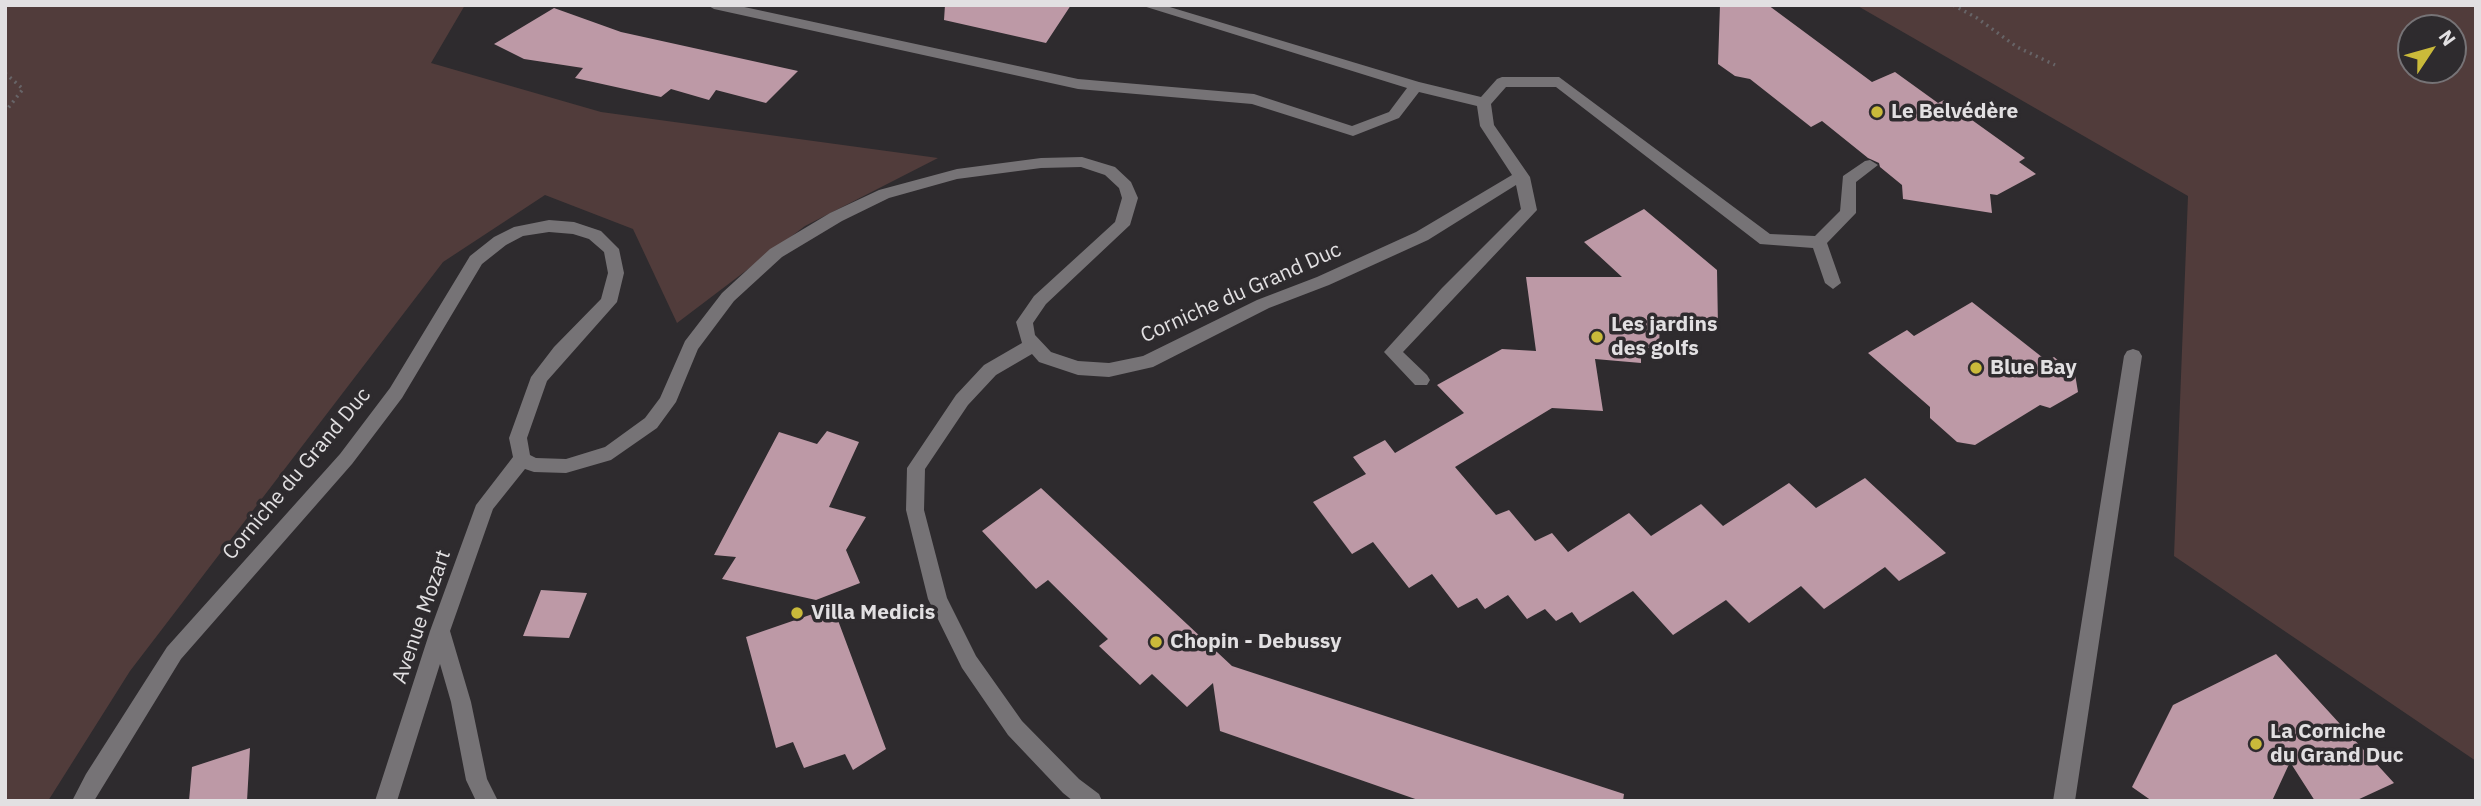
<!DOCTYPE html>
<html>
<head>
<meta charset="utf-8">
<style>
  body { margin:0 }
  #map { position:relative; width:2481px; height:806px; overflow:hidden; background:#2e2b2e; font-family:"IBM Plex Sans",sans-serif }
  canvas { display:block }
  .frame { position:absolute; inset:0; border:7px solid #e2e0e2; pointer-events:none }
  .north { position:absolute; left:2397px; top:14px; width:70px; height:70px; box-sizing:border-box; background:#2e2b2e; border:2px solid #767376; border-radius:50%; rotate:54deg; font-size:19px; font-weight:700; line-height:28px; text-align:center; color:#e2e0e2 }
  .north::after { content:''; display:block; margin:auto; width:24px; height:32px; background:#caba3a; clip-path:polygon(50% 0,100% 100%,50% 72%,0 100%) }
</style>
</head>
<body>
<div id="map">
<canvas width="2481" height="806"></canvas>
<div class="frame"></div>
<div class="north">N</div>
</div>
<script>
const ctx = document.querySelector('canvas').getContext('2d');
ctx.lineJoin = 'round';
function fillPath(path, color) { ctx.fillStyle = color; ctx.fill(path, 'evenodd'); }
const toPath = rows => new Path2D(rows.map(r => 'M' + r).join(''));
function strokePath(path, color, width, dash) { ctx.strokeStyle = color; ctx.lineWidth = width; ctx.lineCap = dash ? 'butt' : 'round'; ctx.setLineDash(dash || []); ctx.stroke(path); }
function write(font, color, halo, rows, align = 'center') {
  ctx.font = font + ' "IBM Plex Sans",sans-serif'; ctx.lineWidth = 7; ctx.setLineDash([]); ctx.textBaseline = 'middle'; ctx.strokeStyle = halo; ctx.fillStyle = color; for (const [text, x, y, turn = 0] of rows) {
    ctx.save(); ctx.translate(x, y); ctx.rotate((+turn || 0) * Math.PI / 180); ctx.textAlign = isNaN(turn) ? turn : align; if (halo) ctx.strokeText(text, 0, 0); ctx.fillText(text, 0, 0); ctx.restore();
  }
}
const green = toPath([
  [5,5,465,5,431,63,601,112,938,158,805,226,677,323,633,229,545,195,443,262,130,671,48,801,5,801],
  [1856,5,2476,5,2476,761,2174,556,2188,196],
  [2411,28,2453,28,2453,70,2411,70]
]);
const building = toPath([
  [945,5,1071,5,1046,43,944,20],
  [1720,5,1768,5,1872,82,1895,72,1938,103,1944,100,2025,158,2019,162,2036,174,1997,195,1990,194,1992,213,1903,199,1902,185,1880,167,1879,163,1868,158,1822,121,1811,127,1750,79,1735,76,1718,64],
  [554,8,621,32,798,71,766,103,716,90,709,100,671,89,661,97,575,78,583,68,524,59,494,44],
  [1644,209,1717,270,1718,327,1660,318,1659,349,1641,347,1641,363,1595,359,1603,411,1552,408,1455,467,1496,515,1509,510,1535,541,1552,533,1568,552,1629,513,1651,536,1701,504,1723,526,1789,483,1816,508,1865,478,1946,553,1899,581,1885,567,1824,609,1801,586,1749,623,1726,600,1673,635,1633,591,1580,623,1572,612,1556,621,1545,609,1527,619,1508,595,1485,609,1477,598,1458,608,1432,574,1409,588,1373,542,1352,554,1313,502,1366,474,1353,457,1385,440,1395,453,1464,413,1437,385,1502,349,1536,351,1526,277,1622,277,1584,242],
  [1972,302,2047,361,2054,357,2075,374,2078,392,2050,408,2040,405,1975,445,1957,442,1930,418,1930,407,1868,353,1907,330,1914,336],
  [827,431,859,442,829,507,866,517,846,550,860,583,816,600,722,579,736,557,714,555,779,432,817,444],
  [1041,488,1232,666,1624,794,1623,801,1421,801,1220,731,1213,683,1187,707,1152,674,1140,685,1099,646,1108,639,1048,580,1036,589,982,531],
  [541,590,587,593,569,638,523,636],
  [833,607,886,749,853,770,845,754,804,768,793,742,776,748,746,637],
  [2276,654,2394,783,2355,801,2315,801,2290,762,2272,801,2152,801,2132,787,2173,705],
  [250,748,247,801,189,801,192,767]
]);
const path = toPath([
  [1953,5,1977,18,2017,47,2055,65],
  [5,73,23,89,5,112]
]);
const minor = toPath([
  [707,5,735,5,1078,79,1254,94,1352,126,1389,112,1407,88,1140,5,1163,5,1419,82,1481,97,1497,79,1502,77,1559,77,1770,234,1815,236,1840,211,1843,176,1865,161,1870,160,1878,165,1856,182,1856,213,1827,243,1841,283,1833,289,1825,283,1813,248,1760,244,1556,87,1506,87,1491,104,1494,125,1530,177,1537,210,1403,352,1427,375,1430,380,1427,385,1415,385,1384,352,1442,288,1521,209,1516,185,1428,240,1329,285,1269,308,1153,367,1109,377,1078,375,1039,362,1032,354,996,375,968,405,925,469,924,510,947,598,976,656,1022,721,1079,779,1099,794,1102,801,1073,801,1063,793,1008,735,962,668,928,599,906,510,907,468,956,395,984,365,1022,343,1016,322,1034,296,1115,222,1122,198,1119,188,1105,175,1081,167,1041,168,957,179,889,198,842,221,782,257,734,301,698,349,676,402,657,428,611,460,566,473,534,472,525,469,493,509,450,631,471,702,487,779,498,801,476,801,466,780,451,702,440,664,397,801,375,801,430,631,476,505,513,457,509,438,531,377,554,347,601,299,608,273,604,252,589,239,573,234,549,232,523,236,506,245,482,264,402,398,352,464,181,659,94,801,72,801,86,774,167,647,340,454,390,388,470,256,494,237,514,227,549,220,574,222,601,231,619,249,624,273,617,302,547,381,527,438,530,455,536,458,566,459,605,447,645,418,660,398,685,341,722,293,770,249,830,213,879,190,957,169,1041,158,1082,157,1115,167,1131,182,1138,198,1130,225,1046,304,1033,323,1035,335,1051,352,1078,361,1109,363,1143,356,1257,300,1317,277,1416,232,1512,175,1480,126,1477,106,1419,92,1399,118,1353,136,1252,104,1078,89,714,9,707,5],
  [2133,349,2139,351,2142,356,2075,801,2053,801,2124,356,2127,351,2133,349]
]);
const markers = [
  [1877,112,7,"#caba3a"],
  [1597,337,7,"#caba3a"],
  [1976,368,7,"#caba3a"],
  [797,613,7,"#caba3a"],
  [1156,642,7,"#caba3a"],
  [2256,744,7,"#caba3a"]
];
const poiNames = [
  ["Le Belvédère",1891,112],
  ["Les jardins",1611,325],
  ["des golfs",1611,349],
  ["Blue Bay",1990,368],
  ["Villa Medicis",811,613],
  ["Chopin - Debussy",1170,642],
  ["La Corniche",2270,732],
  ["du Grand Duc",2270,756]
];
const streetNames = [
  ["Corniche du Grand Duc",1241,293,-24],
  ["Corniche du Grand Duc",297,474,-50],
  ["Avenue Mozart",422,617,-71]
];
fillPath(green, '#513c3b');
fillPath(building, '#bd99a6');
strokePath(path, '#676467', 3.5, [2, 4.5]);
fillPath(minor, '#767376');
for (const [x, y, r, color] of markers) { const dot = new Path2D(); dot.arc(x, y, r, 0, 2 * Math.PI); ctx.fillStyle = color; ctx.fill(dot); strokePath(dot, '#2e2b2e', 2.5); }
write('bold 21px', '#e2e0e2', '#2e2b2e', poiNames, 'left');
write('21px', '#e2e0e2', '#2e2b2e', streetNames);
</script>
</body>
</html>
